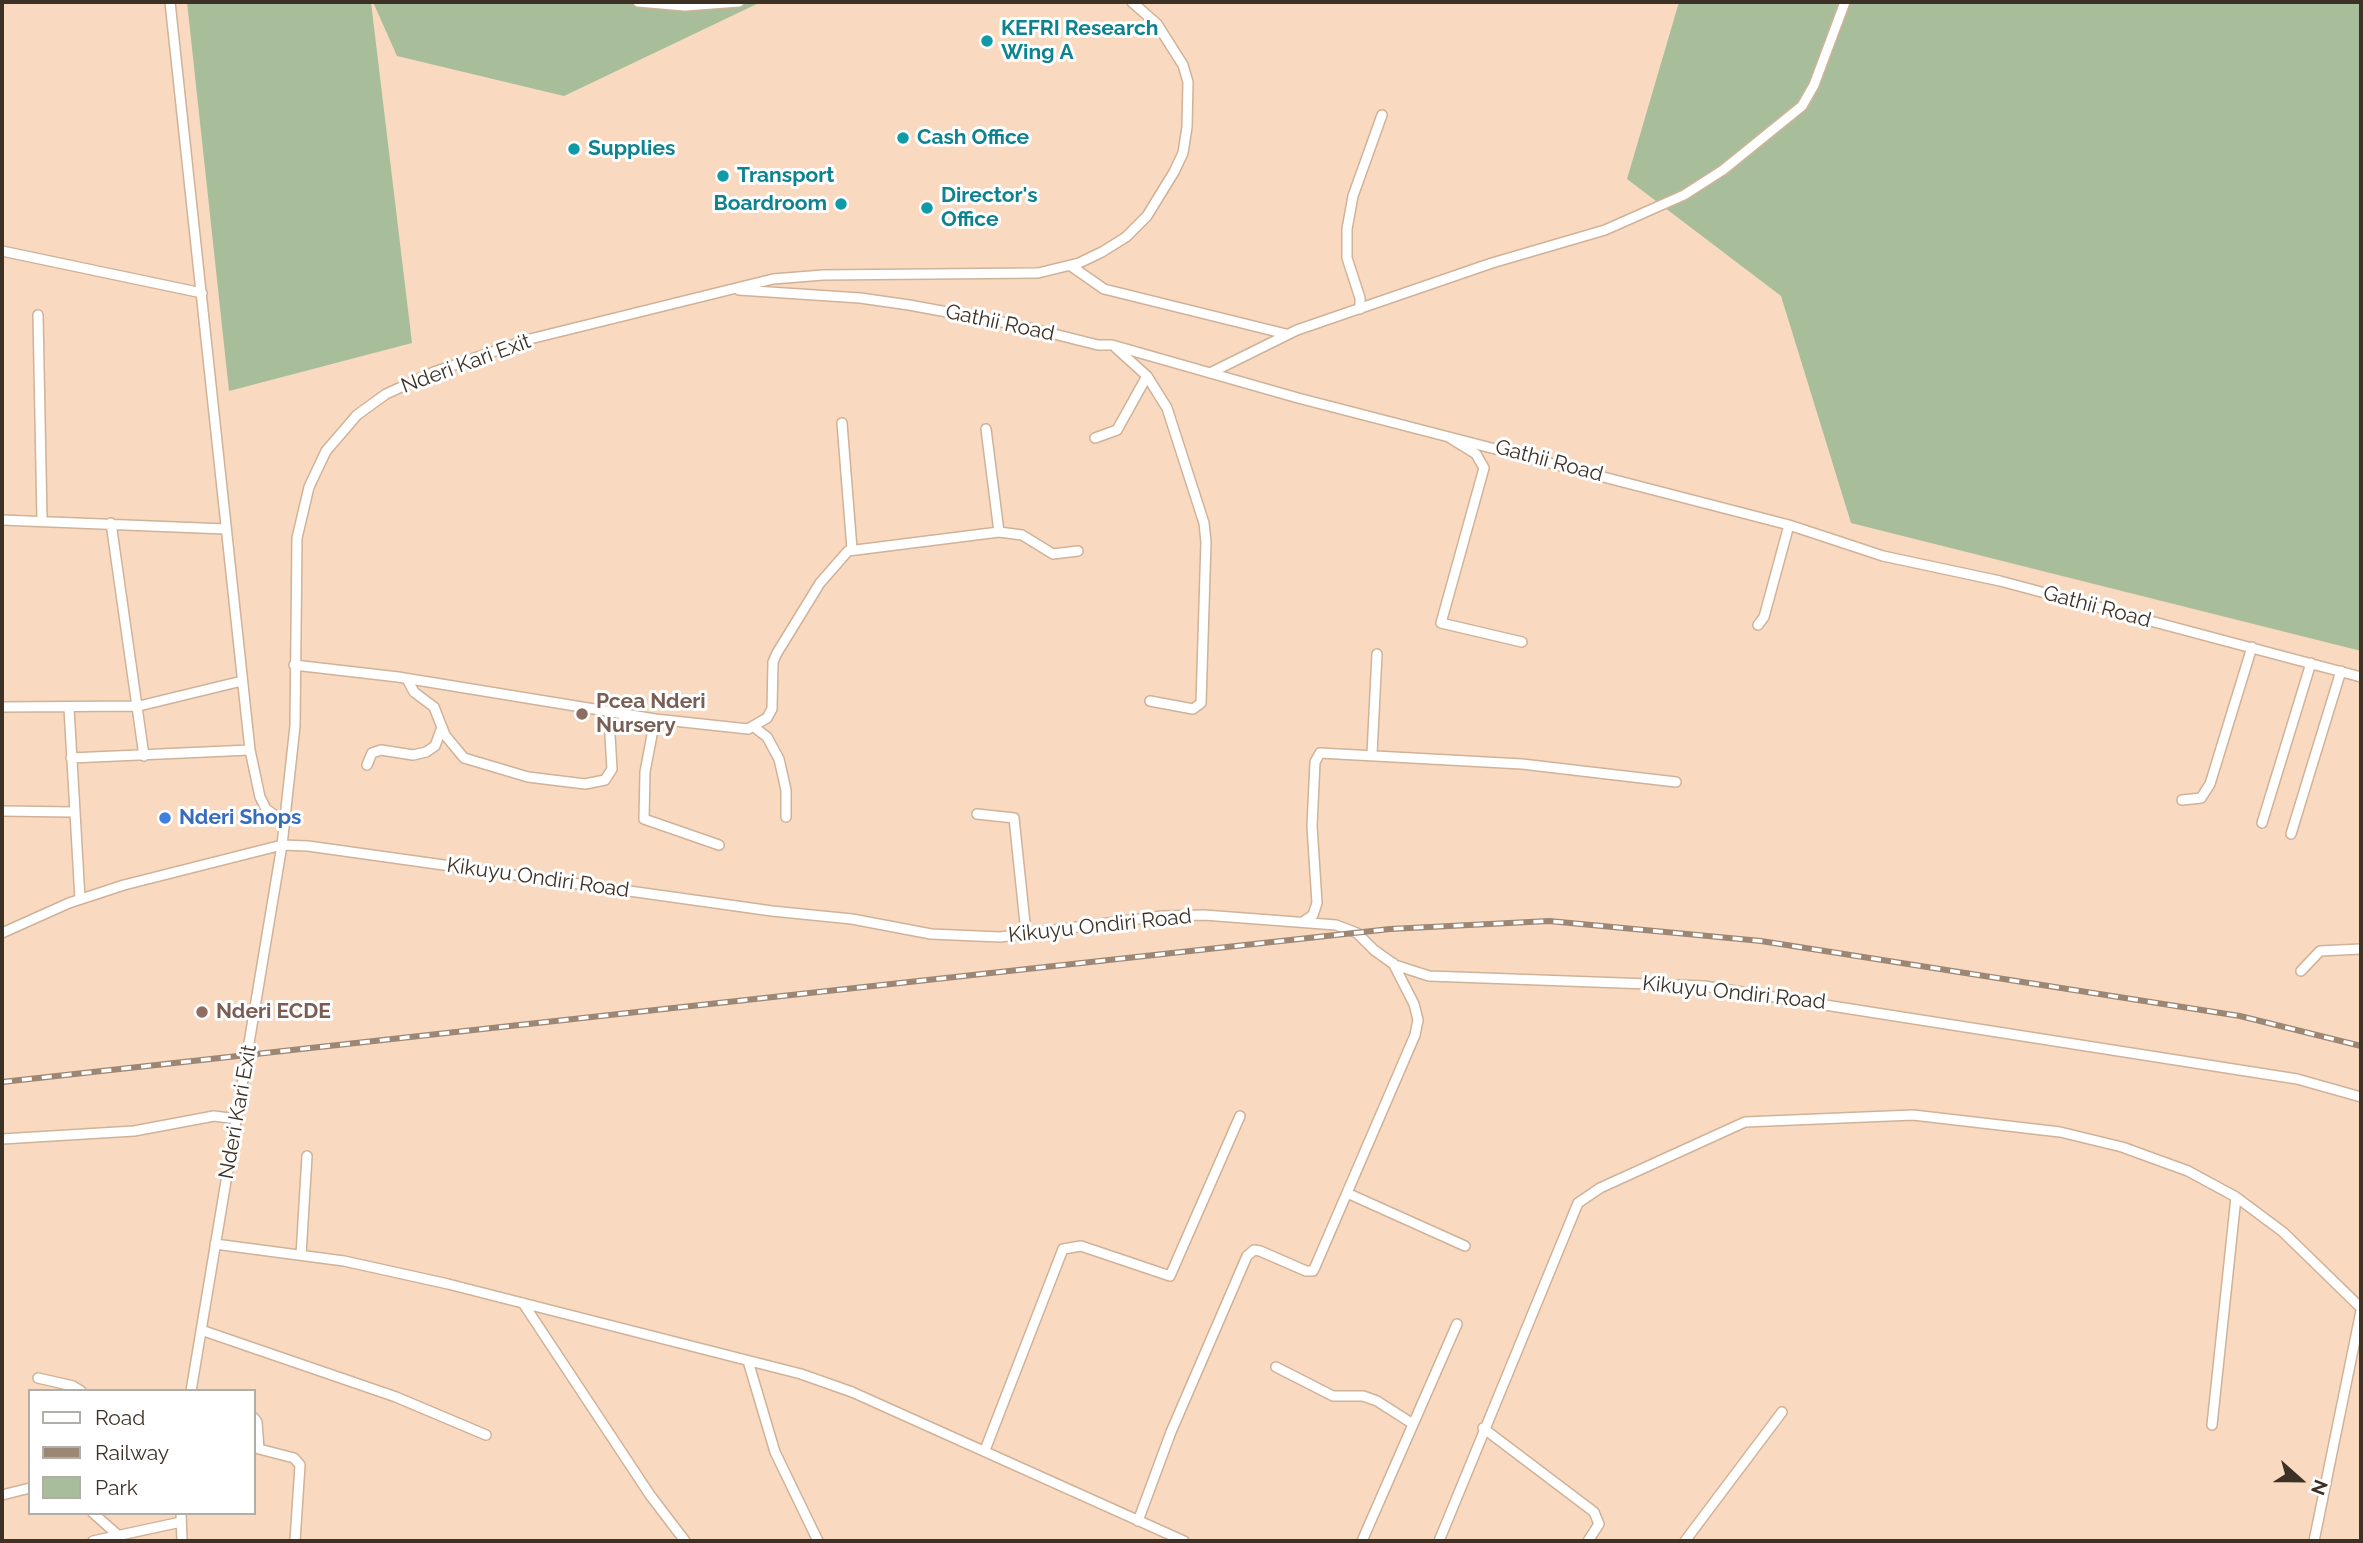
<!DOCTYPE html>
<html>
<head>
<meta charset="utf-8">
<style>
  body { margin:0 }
  #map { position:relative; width:2363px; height:1543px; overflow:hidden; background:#f9dac0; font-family:Raleway,sans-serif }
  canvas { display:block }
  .frame { position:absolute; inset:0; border:4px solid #3d3126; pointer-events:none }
  .legend { position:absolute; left:28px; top:1389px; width:228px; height:126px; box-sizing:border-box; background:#fff; border:2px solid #b1ada8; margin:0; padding:9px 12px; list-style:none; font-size:21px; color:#3d3126 }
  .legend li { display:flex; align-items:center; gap:14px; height:35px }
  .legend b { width:35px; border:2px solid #b1ada8 }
  .north { position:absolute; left:2265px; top:1445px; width:70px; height:70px; -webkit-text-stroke:5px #fff; paint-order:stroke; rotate:111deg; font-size:19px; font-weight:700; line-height:28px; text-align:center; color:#3d3126 }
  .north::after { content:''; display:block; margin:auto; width:24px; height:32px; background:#3d3126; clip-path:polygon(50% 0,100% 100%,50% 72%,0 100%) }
</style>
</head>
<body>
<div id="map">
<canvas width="2363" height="1543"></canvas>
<div class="frame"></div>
<ul class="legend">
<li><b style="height:9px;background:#fff"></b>Road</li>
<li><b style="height:9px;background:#9c8674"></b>Railway</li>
<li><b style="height:19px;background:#a8be9a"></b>Park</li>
</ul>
<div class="north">N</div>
</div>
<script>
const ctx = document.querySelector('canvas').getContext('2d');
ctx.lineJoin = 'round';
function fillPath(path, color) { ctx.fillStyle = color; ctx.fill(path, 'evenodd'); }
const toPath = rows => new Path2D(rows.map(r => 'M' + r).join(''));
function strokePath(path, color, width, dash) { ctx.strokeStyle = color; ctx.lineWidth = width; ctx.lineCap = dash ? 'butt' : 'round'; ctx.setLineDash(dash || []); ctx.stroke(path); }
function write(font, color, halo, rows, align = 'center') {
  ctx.font = font + ' Raleway,sans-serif'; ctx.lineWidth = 6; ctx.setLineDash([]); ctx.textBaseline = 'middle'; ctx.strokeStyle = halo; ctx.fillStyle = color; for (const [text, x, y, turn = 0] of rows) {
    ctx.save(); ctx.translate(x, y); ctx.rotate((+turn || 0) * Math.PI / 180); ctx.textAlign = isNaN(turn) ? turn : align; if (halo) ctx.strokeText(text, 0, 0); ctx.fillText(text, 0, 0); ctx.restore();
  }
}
const green = toPath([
  [187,2,371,2,412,343,229,391],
  [373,2,761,2,564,96,397,56],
  [1679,2,2361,2,2361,651,1851,523,1781,296,1627,179]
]);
const street = toPath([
  [170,2,250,750,260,797,266,809,284,822],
  [638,2,685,6,739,2],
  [2,251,202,293],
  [1071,266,1104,289,1286,334],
  [739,290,860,298,909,305,1018,325,1098,345,1112,345,1298,398,1789,525,1883,556,2000,581,2361,677],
  [1360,309,1360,298,1347,258,1347,229,1353,196,1382,115],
  [38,315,42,520],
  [1116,348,1147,376,1167,408,1204,523,1206,542,1201,703,1193,709,1150,701],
  [1210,373,1297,330,1492,263,1605,230,1684,195,1723,170,1802,106,1814,85,1845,2],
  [842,423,852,549],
  [986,429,999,532],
  [1095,438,1117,430,1147,376],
  [1450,438,1476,454,1484,468,1441,623,1522,642],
  [2,520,225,529],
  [111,523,144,756],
  [1758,625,1764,617,1789,525],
  [294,665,398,677,655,719,748,729,767,718,772,709,773,662,777,653,820,583,848,551,999,532,1022,535,1053,554,1078,551],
  [407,679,414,692,434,707,445,735,464,758,528,777,585,784,605,780,612,769,610,735],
  [2,707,139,706,242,681],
  [69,708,80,899],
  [655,719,645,772,644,819,719,845],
  [754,727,767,737,779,759,786,790,786,817],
  [1372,754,1377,654],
  [71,758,250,750],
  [367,765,372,753,381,750,413,755,426,752,435,746,442,727],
  [2182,800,2201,798,2210,784,2252,647],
  [2,811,73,812],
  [977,814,1014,818,1026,933],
  [2262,823,2311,663],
  [2291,834,2341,671],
  [1303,922,1313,915,1317,903,1312,826,1315,762,1320,753,1522,764,1676,782],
  [2,933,69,903,124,885,282,845,308,846,772,911,852,919,931,934,1000,937,1162,916,1204,915,1336,925,1357,933,1374,950,1395,965,1429,976,1704,986,2297,1079,2361,1097],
  [2301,971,2320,951,2361,949],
  [2,1139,134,1131,214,1116,237,1119],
  [1347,1193,1465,1246],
  [215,1244,344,1261,448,1284,801,1374,852,1392,1184,1541],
  [301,1255,307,1156],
  [523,1303,650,1495,685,1541],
  [201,1330,396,1397,486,1435],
  [748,1361,775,1452,818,1541],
  [1276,1367,1333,1396,1363,1396,1377,1401,1413,1424],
  [38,1378,73,1386,81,1391],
  [191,1391,282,845,295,726,297,538,309,487,326,451,357,415,386,394,434,372,530,339,773,279,823,275,1038,273,1079,263,1102,252,1126,237,1147,216,1174,172,1183,153,1187,127,1188,82,1183,65,1157,24,1132,2],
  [254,1418,257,1422,259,1449,294,1458,300,1465,295,1541],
  [2212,1425,2236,1197],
  [1483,1428,1594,1512,1599,1524,1588,1541],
  [985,1450,1063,1249,1081,1246,1170,1276,1240,1116],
  [2,1495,30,1488],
  [93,1513,119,1536],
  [181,1513,182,1541],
  [1138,1521,1171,1432,1247,1256,1254,1250,1260,1251,1306,1271,1313,1271,1315,1267,1415,1035,1418,1020,1414,1004,1393,963],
  [93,1541,181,1522],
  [1362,1541,1457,1324],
  [1439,1541,1578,1203,1600,1188,1745,1122,1913,1115,2060,1132,2122,1147,2188,1171,2236,1197,2283,1232,2361,1308],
  [1685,1541,1782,1412],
  [2314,1541,2361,1311]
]);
const rail = toPath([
  [2,1082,1390,929,1549,921,1761,941,2240,1016,2361,1046]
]);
const markers = [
  [987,41,7,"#0f9aa8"],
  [903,138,7,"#0f9aa8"],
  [574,149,7,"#0f9aa8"],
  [723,176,7,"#0f9aa8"],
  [841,204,7,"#0f9aa8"],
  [927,208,7,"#0f9aa8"],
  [582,714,7,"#8d6e63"],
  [165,818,7,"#3f7fe0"],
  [202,1012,7,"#8d6e63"]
];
const cultureNames = [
  ["KEFRI Research",1001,29],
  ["Wing A",1001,53],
  ["Cash Office",917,138],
  ["Supplies",588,149],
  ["Transport",737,176],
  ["Director's",941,196],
  ["Office",941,220],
  ["Boardroom",827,204,"right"]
];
const streetNames = [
  ["Gathii Road",1000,323,12],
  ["Nderi Kari Exit",466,364,-20],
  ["Gathii Road",1549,461,15],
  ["Gathii Road",2097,607,15],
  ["Kikuyu Ondiri Road",538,878,8],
  ["Kikuyu Ondiri Road",1100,926,-6],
  ["Kikuyu Ondiri Road",1734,993,6],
  ["Nderi Kari Exit",238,1112,-80]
];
const educationNames = [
  ["Pcea Nderi",596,702],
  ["Nursery",596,726],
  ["Nderi ECDE",216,1012]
];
const shopNames = [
  ["Nderi Shops",179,818]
];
fillPath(green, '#a8be9a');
strokePath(street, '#d0b298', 12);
strokePath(street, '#fff', 9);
strokePath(rail, '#9c8674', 6);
strokePath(rail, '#fff', 3.5, [10]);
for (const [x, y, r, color] of markers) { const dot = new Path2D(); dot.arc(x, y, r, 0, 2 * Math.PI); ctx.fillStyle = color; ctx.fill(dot); strokePath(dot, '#fff', 2.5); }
write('bold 21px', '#0d838f', '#fff', cultureNames, 'left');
write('21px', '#3d3126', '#fff', streetNames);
write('bold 21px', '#785e54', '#fff', educationNames, 'left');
write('bold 21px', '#366cbe', '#fff', shopNames, 'left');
</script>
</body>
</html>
